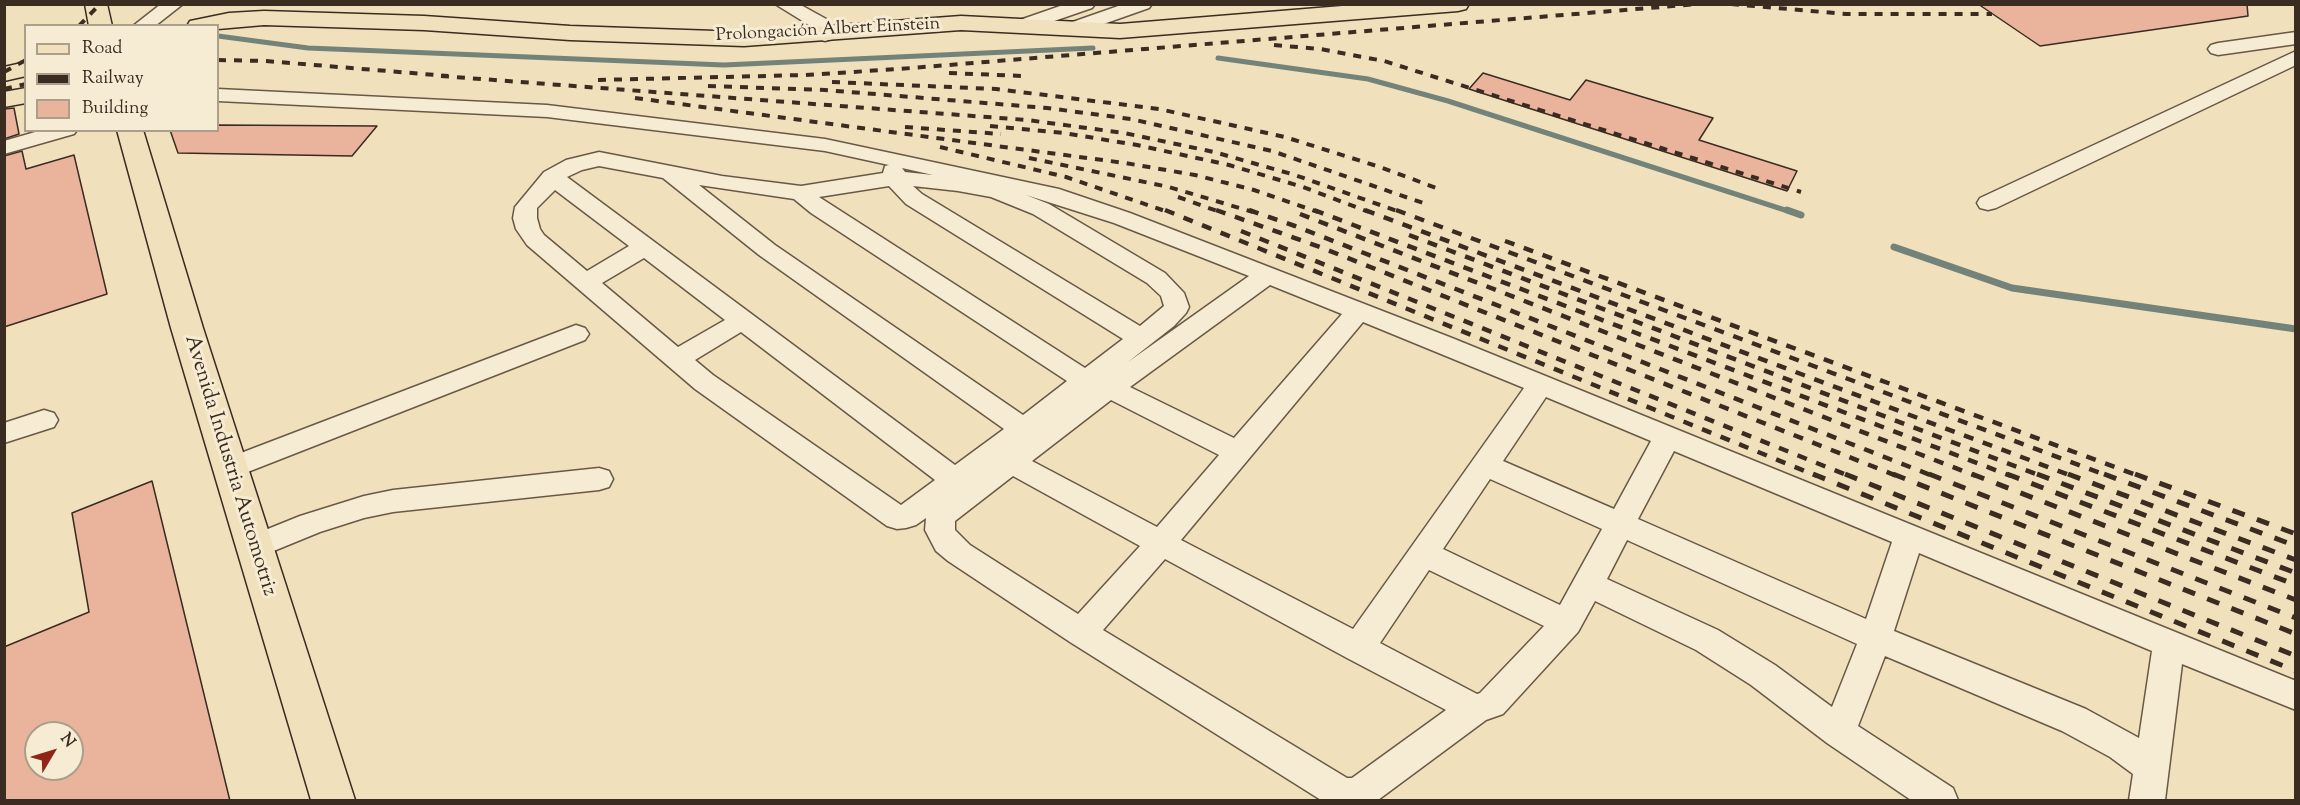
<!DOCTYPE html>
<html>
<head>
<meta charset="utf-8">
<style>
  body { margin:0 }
  #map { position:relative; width:2300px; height:805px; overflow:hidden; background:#f1e0bc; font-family:"Sorts Mill Goudy",serif }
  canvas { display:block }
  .frame { position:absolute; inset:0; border:6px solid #3a2c20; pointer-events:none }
  .legend { position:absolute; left:24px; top:24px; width:195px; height:108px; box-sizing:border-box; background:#f6ebd3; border:2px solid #ab9f8b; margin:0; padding:8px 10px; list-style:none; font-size:18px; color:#3a2c20 }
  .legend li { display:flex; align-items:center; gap:12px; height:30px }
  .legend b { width:30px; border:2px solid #ab9f8b }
  .north { position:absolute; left:24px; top:721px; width:60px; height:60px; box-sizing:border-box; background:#f6ebd3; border:2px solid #ab9f8b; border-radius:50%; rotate:52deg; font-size:16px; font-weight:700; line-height:24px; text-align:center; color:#3a2c20 }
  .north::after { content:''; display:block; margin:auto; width:21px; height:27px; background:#8f2418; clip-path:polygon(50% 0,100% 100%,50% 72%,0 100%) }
</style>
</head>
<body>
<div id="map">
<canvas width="2300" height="805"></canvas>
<div class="frame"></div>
<ul class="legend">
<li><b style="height:8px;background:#f1e0bc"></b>Road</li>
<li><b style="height:8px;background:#3a2c20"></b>Railway</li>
<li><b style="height:16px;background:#e9b39c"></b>Building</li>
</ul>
<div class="north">N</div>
</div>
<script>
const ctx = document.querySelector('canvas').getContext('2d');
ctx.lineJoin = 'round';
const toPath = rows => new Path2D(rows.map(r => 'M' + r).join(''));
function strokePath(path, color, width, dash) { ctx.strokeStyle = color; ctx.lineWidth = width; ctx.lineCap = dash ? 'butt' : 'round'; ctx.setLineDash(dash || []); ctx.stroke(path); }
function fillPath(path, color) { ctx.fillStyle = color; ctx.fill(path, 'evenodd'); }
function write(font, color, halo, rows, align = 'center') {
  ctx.font = font + ' "Sorts Mill Goudy",serif'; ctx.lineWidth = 6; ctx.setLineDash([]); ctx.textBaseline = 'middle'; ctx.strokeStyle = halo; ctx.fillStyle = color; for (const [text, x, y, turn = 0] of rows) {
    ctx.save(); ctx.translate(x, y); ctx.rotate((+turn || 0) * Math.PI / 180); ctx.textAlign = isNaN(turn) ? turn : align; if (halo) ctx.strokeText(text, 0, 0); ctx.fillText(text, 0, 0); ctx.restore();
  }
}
const streamFar1 = toPath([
  [218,36,308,48,724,65,1093,48],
  [1218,58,1368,79,1448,101,1791,212]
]);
const stream = toPath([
  [1787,210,1801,215],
  [1894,247,2012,288,2296,329]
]);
const building = toPath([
  [1978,4,2247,4,2248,16,2040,46,1978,4],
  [1483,73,1570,100,1586,80,1713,118,1699,140,1797,171,1787,191,1469,89,1483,73],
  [14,108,19,134,4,139,4,109,14,108],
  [218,125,377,126,352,156,178,153,170,130,218,130,218,125],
  [22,151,26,169,74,155,107,294,4,327,4,156,22,151],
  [152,481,230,801,4,801,4,647,89,612,72,513,152,481],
  [36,733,72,733,72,769,36,769,36,733]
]);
const minor = toPath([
  [161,4,183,4,155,26,133,26,161,4],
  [775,4,799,4,828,20,835,30,835,35,832,39,825,41,818,39,814,28,775,4],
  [1066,4,1095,4,1092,8,1028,30,1014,30,1012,26,1014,22,1066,4],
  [1124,4,1152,4,1149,8,1078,33,1071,35,1064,33,1062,29,1064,25,1124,4],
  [2296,32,2296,44,2218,55,2211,53,2208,49,2211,45,2218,43,2296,32],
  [2296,51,2296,65,1996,208,1988,210,1980,208,1977,203,1980,198,2296,51],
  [218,89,547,105,825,139,1059,189,1130,213,1452,338,2296,681,2296,710,2182,664,2165,800,2129,800,2133,774,2110,757,2062,731,1885,656,1858,726,1953,788,1958,800,1911,800,1827,743,1751,685,1696,650,1595,601,1578,632,1503,714,1486,720,1378,800,1321,800,1070,642,948,561,936,551,925,530,926,518,916,525,906,528,897,529,887,526,695,389,527,245,516,229,513,218,515,207,544,172,566,160,599,152,722,176,801,186,883,173,885,166,889,165,825,151,547,117,218,101,218,89],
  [599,166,663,178,759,255,1004,429,955,465,567,177,582,170,599,166],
  [902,168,933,175,905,172,902,168],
  [699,185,794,199,811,213,1067,381,1023,415,775,245,699,185],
  [889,186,906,204,1123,339,1085,368,819,197,889,186],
  [913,186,958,191,991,197,1033,214,1147,283,1161,296,1164,306,1140,326,922,194,913,186],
  [555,190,629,246,587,271,544,235,540,229,537,218,537,208,555,190],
  [1026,195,1114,223,1249,276,1128,362,1174,326,1186,313,1189,307,1184,293,1165,273,1049,204,1026,195],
  [644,258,725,320,678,347,602,283,644,258],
  [1270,285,1342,314,1234,438,1130,387,1270,285],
  [1363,322,1524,388,1353,629,1181,540,1363,322],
  [741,332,935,480,901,505,713,375,695,360,741,332],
  [1546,397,1651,441,1614,509,1503,461,1546,397],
  [1111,400,1219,455,1157,527,1032,461,1111,400],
  [1674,451,1892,542,1866,619,1638,519,1674,451],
  [1013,476,1140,546,1078,614,970,545,955,530,955,521,1013,476],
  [1490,479,1602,529,1560,605,1443,549,1490,479],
  [1627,540,1857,644,1832,707,1775,665,1718,630,1607,579,1627,540],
  [1919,553,2152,651,2139,738,2086,709,1894,631,1919,553],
  [1165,559,1347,658,1446,710,1352,778,1347,778,1103,630,1165,559],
  [1429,570,1544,626,1480,693,1477,694,1380,643,1429,570],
  [42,130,77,130,74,134,4,154,4,141,42,130],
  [576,325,585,328,589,334,585,340,240,475,230,479,220,475,216,468,220,461,576,325],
  [44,410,54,413,58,420,54,427,4,443,4,423,44,410],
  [599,468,609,471,613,479,609,487,599,490,393,512,364,518,320,532,254,559,243,555,239,547,243,539,300,516,364,496,393,490,599,468]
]);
const major = toPath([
  [85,4,107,4,112,26,89,26,85,4],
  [1367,4,1469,4,1466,9,1458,11,1120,38,961,30,744,46,570,40,424,30,264,25,218,29,218,26,187,26,190,21,229,13,264,11,424,16,570,26,744,32,961,16,1120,24,1367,4],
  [26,62,26,76,4,81,4,67,26,62],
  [26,88,26,103,4,107,4,92,26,88],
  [117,130,143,130,203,328,355,800,311,800,171,328,117,130]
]);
const railFar2 = toPath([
  [1731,4,1846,14,1992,14],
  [79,26,100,4],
  [1274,45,1320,49,1384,61,1801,192],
  [218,60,266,61,448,76],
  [4,72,26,60],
  [949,73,1023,76],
  [441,76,1027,120,1124,133,1214,152,1295,175,1400,212],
  [598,80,805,75,899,69,1698,4],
  [832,82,996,89,1159,109,1285,137,1380,167,1439,189],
  [708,86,825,90,1047,108,1131,119,1272,151,1426,204],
  [4,89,26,84],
  [635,98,1125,163,1195,175,1254,190,1318,212],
  [990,126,1064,133,1137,145,1229,165,1303,187,1369,212],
  [905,127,1001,134],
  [940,147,1066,177,1168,212],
  [1029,158,1169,187,1253,212],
  [1178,197,1220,212]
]);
const railFar1 = toPath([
  [1165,210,1817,476],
  [1216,210,1320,247,1897,476],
  [1249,210,1295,226,1933,476],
  [1314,210,2011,476],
  [1365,210,2072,476],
  [1396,210,2108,476],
  [1300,214,1976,476],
  [1241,231,1849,476],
  [1409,235,2041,476],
  [1505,241,2139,476]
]);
const rail = toPath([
  [1813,474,2296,671],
  [1845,474,2296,656],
  [1893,474,2296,634],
  [1929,474,2296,618],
  [1972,474,2296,600],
  [2007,474,2296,585],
  [2037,474,2296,573],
  [2068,474,2296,560],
  [2104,474,2296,546],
  [2135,474,2296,534]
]);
const farStreetnames = [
  ["Prolongación Albert Einstein",828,31,-3]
];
const streetNames = [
  ["Avenida Industria Automotriz",229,466,73]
];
strokePath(streamFar1, '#748379', 5);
strokePath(stream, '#748379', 7);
fillPath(building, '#e9b39c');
strokePath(building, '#3a2c20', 1.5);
strokePath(minor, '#685947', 3);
strokePath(major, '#3a2c20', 3);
fillPath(minor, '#f6ebd3');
fillPath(major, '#f1e0bc');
strokePath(railFar2, '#3a2c20', 4, [8, 8]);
strokePath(railFar1, '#3a2c20', 4.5, [10, 10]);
strokePath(rail, '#3a2c20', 5, [13, 13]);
write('18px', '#3a2c20', '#f6ebd3', farStreetnames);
write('21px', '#3a2c20', '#f6ebd3', streetNames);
</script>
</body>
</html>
